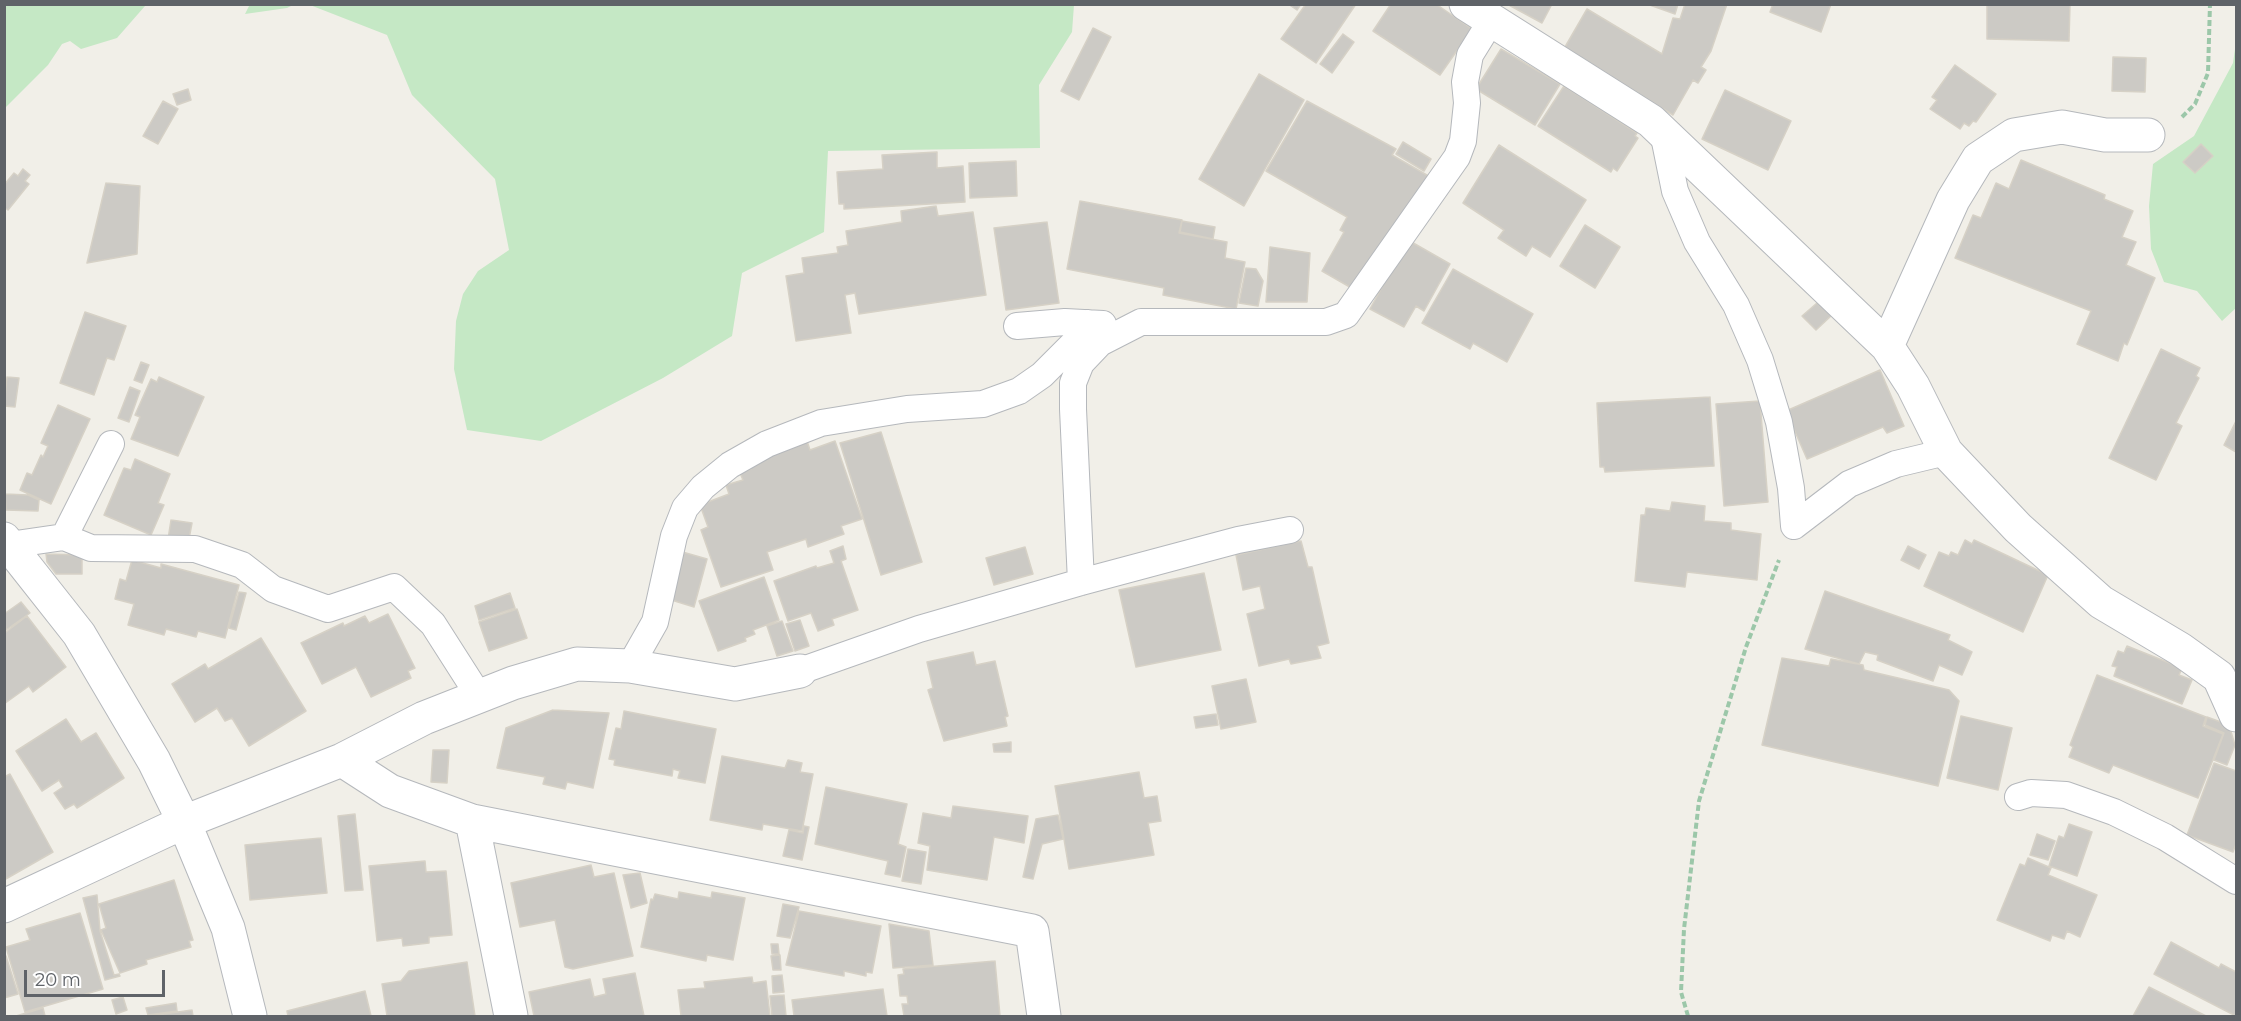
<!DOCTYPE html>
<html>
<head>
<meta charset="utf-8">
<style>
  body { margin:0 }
  #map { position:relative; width:2241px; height:1021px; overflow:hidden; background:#f1efe8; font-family:Montserrat,sans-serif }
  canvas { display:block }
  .frame { position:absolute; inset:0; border:6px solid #5f6368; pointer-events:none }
  .scale { position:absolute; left:24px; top:970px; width:141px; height:27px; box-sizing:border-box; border:3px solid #5f6368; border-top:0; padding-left:8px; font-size:18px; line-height:21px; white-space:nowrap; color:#5f6368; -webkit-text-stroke:4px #fff; paint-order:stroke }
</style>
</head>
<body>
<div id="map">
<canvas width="2241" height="1021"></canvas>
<div class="frame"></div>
<div class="scale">20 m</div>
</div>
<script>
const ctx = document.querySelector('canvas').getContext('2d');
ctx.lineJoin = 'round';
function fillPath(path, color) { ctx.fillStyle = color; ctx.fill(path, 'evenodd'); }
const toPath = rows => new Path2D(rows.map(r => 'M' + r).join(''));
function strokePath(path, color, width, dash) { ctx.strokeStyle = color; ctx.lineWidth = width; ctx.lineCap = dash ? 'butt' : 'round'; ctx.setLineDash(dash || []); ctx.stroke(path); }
const green = toPath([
  [5,4,145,4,145,6,117,38,81,49,70,41,62,44,48,65,5,108],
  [250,4,293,4,293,5,287,8,245,14],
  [310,5,1074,5,1072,32,1039,85,1040,148,828,151,824,232,742,273,732,336,663,378,541,441,467,430,454,369,456,321,463,294,478,271,509,250,495,179,412,95,387,35],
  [2236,42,2236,308,2222,321,2197,291,2164,282,2151,249,2149,206,2153,164,2194,136,2233,63]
]);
const building = toPath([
  [1288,4,1301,4,1297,10,1288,4],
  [1306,4,1356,4,1316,63,1281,39,1306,4],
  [1391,4,1436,4,1472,29,1440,75,1373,31,1391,4],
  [1507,4,1552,4,1542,23,1507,4],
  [1647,4,1678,4,1675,14,1647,4],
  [1685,4,1727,4,1711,51,1701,67,1706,70,1698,83,1693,80,1673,115,1565,47,1587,9,1662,54,1673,18,1680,19,1685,4],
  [1773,4,1831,4,1821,32,1770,12,1773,4],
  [1987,4,2070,4,2069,41,1987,39,1987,4],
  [1093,28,1111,37,1079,100,1061,91,1093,28],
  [1343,34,1354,42,1332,73,1320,64,1343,34],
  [1501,49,1560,84,1535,125,1476,89,1501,49],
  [2113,57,2146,58,2145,92,2112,91,2113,57],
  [1955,65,1996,94,1976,122,1973,121,1969,126,1964,123,1960,129,1930,109,1937,100,1932,97,1955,65],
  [1259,74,1304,100,1244,206,1199,179,1259,74],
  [1564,86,1637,133,1635,136,1638,138,1617,171,1613,168,1611,172,1538,126,1564,86],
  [188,89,191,100,177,105,173,94,188,89],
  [1725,90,1791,121,1768,170,1702,139,1725,90],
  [163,101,178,109,158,144,143,136,163,101],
  [1307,101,1396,149,1392,155,1432,178,1355,290,1322,271,1344,232,1340,230,1347,217,1266,171,1307,101],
  [1403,142,1431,159,1424,171,1396,154,1403,142],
  [2201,144,2213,156,2195,173,2183,162,2201,144],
  [1499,145,1586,200,1550,257,1532,246,1526,256,1498,238,1504,230,1463,203,1499,145],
  [937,152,937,168,963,166,965,202,844,209,844,204,839,204,837,172,883,169,882,155,937,152],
  [2021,160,2105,195,2104,199,2133,211,2122,237,2136,242,2126,265,2155,278,2127,345,2124,343,2118,361,2077,344,2091,311,1955,258,1973,215,1981,218,1996,183,2009,189,2021,160],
  [1016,161,1017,196,970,198,969,163,1016,161],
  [23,169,30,175,25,181,29,184,8,210,4,207,4,185,14,173,18,176,23,169],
  [106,183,140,186,137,254,87,263,106,183],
  [1080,201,1182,220,1179,233,1227,242,1225,258,1245,262,1236,309,1163,295,1164,288,1067,269,1080,201],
  [936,206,938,216,973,212,986,295,859,314,855,293,845,295,851,333,796,341,786,276,804,273,802,258,838,253,837,247,848,245,846,231,902,222,901,211,936,206],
  [1182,221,1215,227,1213,239,1180,232,1182,221],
  [1047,222,1059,303,1006,310,994,228,1047,222],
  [1585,225,1620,247,1595,288,1560,266,1585,225],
  [1408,240,1450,264,1424,311,1416,306,1404,327,1370,309,1408,240],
  [1270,247,1310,253,1307,302,1266,302,1270,247],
  [1246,268,1256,269,1263,281,1258,306,1239,303,1246,268],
  [1453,269,1533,314,1507,362,1473,343,1470,349,1422,323,1453,269],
  [1817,303,1831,316,1816,330,1802,316,1817,303],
  [85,312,126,326,114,360,107,358,94,395,60,383,85,312],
  [2161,349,2200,368,2196,376,2199,378,2176,423,2182,426,2156,480,2109,458,2161,349],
  [141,362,149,365,142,383,134,380,141,362],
  [1880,370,1904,426,1887,433,1883,427,1807,459,1786,411,1880,370],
  [7,377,19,378,15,407,4,406,7,377],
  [159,377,204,397,178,456,131,439,140,417,135,415,151,379,157,382,159,377],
  [130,387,140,391,129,422,118,418,130,387],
  [1710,397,1714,466,1605,472,1604,467,1600,467,1597,403,1710,397],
  [1760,401,1768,502,1724,506,1716,404,1760,401],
  [58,405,90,419,51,504,20,490,27,473,32,475,41,455,43,457,48,446,41,443,58,405],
  [2236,421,2236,452,2224,445,2236,421],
  [881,432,922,562,881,575,840,443,881,432],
  [807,441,810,450,835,441,862,519,841,526,844,534,808,547,806,539,767,552,773,570,721,587,701,530,708,527,700,505,729,494,726,485,743,480,740,473,751,469,748,460,807,441],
  [135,459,170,474,158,503,164,505,151,535,104,515,124,468,131,470,135,459],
  [5,494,28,495,39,500,38,511,6,510,5,494],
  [1672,502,1705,506,1704,521,1731,523,1731,530,1761,534,1757,580,1687,572,1685,587,1635,581,1641,515,1645,515,1646,508,1670,511,1672,502],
  [171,520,192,523,189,539,168,539,171,520],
  [1965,540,1972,544,1974,540,2048,575,2023,632,1924,586,1939,552,1949,556,1951,552,1958,555,1965,540],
  [1301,541,1308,567,1312,567,1329,643,1317,646,1321,658,1291,664,1289,659,1259,666,1247,614,1265,609,1260,586,1243,590,1236,555,1301,541],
  [843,546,846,559,841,561,858,610,832,619,834,625,818,631,811,613,788,621,774,581,816,566,817,568,834,563,830,551,843,546],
  [1908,546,1926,555,1919,569,1901,560,1908,546],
  [1025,547,1033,574,994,585,986,558,1025,547],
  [679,551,707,559,694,607,665,598,679,551],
  [46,554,82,555,82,574,56,574,47,562,46,554],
  [132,560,161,568,161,564,239,585,225,638,198,631,196,637,166,629,164,635,128,625,134,604,115,599,120,579,126,581,132,560],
  [1204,573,1221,650,1136,667,1119,590,1204,573],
  [764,577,779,620,753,630,755,634,745,638,746,641,718,651,699,601,764,577],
  [1825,591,1950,635,1948,640,1972,652,1962,675,1939,665,1933,681,1877,660,1878,655,1865,652,1859,664,1805,649,1825,591],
  [239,592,246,593,236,630,229,628,239,592],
  [510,593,515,608,479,620,475,606,510,593],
  [21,602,30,613,6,630,4,614,21,602],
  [517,609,527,638,489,651,479,622,517,609],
  [388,614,415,668,408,671,411,678,371,697,356,667,322,684,301,643,343,623,344,626,365,616,369,623,388,614],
  [27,616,66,667,33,692,29,686,4,704,4,631,6,632,27,616],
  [800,620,809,646,795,651,786,624,800,620],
  [782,621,793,651,777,656,767,626,782,621],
  [261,638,306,711,249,746,232,718,225,721,217,708,195,722,172,684,205,664,208,669,261,638],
  [2127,646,2182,668,2179,675,2192,680,2182,704,2114,676,2117,667,2112,666,2118,651,2124,653,2127,646],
  [973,652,976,665,995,661,1008,716,1005,717,1007,726,944,741,928,690,933,688,927,662,973,652],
  [1782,658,1829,666,1831,659,1863,665,1864,670,1949,690,1959,701,1938,786,1762,745,1782,658],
  [2097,675,2206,717,2203,726,2223,734,2198,798,2113,765,2109,773,2069,757,2073,747,2070,745,2097,675],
  [1246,679,1256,722,1221,729,1212,686,1246,679],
  [553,710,609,713,593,788,567,782,565,789,543,784,545,777,497,768,506,728,553,710],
  [624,711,716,729,705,783,678,778,680,771,673,769,672,776,614,765,615,760,609,759,616,728,621,729,624,711],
  [1216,714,1218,725,1196,728,1194,717,1216,714],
  [1961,716,2012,728,1998,790,1947,778,1961,716],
  [2207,717,2229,725,2235,745,2227,765,2214,760,2224,733,2205,725,2207,717],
  [66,719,81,742,96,733,124,778,77,808,74,804,65,809,54,793,63,787,59,780,42,791,16,751,66,719],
  [1011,742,1011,752,994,752,993,744,1011,742],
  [433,750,449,750,447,783,431,782,433,750],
  [722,756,785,768,788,760,802,763,800,772,813,774,802,831,763,824,762,830,710,820,722,756],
  [2214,763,2236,771,2236,844,2233,852,2187,835,2214,763],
  [1139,772,1144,798,1157,796,1161,821,1148,823,1154,855,1069,869,1055,786,1139,772],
  [10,774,53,852,4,880,4,777,10,774],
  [826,787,907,804,898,844,906,847,900,877,885,874,888,861,815,844,826,787],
  [953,806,1028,816,1024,843,994,837,987,880,927,870,930,846,918,843,923,813,951,818,953,806],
  [355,814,363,890,345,891,338,816,355,814],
  [1058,815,1063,839,1042,844,1033,879,1023,877,1036,819,1058,815],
  [2069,824,2092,832,2077,876,2049,866,2059,836,2064,838,2069,824],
  [804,826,809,827,802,860,783,856,789,830,803,833,804,826],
  [2037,834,2055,841,2048,860,2030,855,2037,834],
  [321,838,327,893,250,900,245,845,321,838],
  [908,849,926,852,921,884,902,881,908,849],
  [2028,858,2051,868,2048,875,2097,895,2080,937,2067,931,2064,939,2052,935,2050,941,1997,920,2020,864,2025,866,2028,858],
  [425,861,426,872,446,871,452,935,429,937,429,943,403,946,402,938,377,941,369,866,425,861],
  [591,865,594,877,614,873,633,956,573,969,565,967,555,920,520,927,511,883,591,865],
  [640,873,647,903,631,908,623,875,640,873],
  [174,880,193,940,189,941,191,947,146,960,147,964,120,973,101,930,106,928,99,904,174,880],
  [679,892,711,898,712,892,745,898,733,960,707,955,706,961,641,947,651,899,653,900,655,894,678,899,679,892],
  [97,895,100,931,114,975,119,974,120,976,105,980,83,898,97,895],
  [783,904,799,907,790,938,777,936,783,904],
  [799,911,881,926,872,973,866,972,866,976,844,971,844,976,786,965,799,911],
  [80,913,103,989,25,1012,6,947,30,940,26,929,80,913],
  [889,924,929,931,933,965,893,968,889,924],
  [2171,942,2219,968,2221,964,2236,972,2236,1016,2154,974,2171,942],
  [771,944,778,944,779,954,772,954,771,944],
  [780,955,781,970,773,970,771,956,780,955],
  [6,956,18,994,4,998,4,957,6,956],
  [995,961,1000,1016,904,1016,902,1004,908,1004,907,996,900,996,898,975,904,974,903,969,995,961],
  [467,962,475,1016,387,1016,382,984,401,981,409,971,467,962],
  [635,973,644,1016,534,1016,529,992,590,979,594,997,606,994,603,979,635,973],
  [782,975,784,992,773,993,772,976,782,975],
  [752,977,753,983,766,981,770,1016,681,1016,678,990,705,988,704,982,752,977],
  [2149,987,2206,1016,2133,1016,2149,987],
  [883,989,887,1016,794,1016,792,1000,883,989],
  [365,991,371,1016,288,1016,287,1011,365,991],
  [784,995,786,1016,772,1016,770,996,784,995],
  [123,997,127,1010,116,1014,112,1000,123,997],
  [176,1003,177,1011,148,1015,146,1008,176,1003],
  [43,1008,45,1016,16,1016,43,1008],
  [192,1010,193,1016,150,1016,192,1010]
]);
const path = toPath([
  [2182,117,2195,104,2208,73,2210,4],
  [1688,1016,1681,992,1684,929,1699,801,1746,647,1779,560]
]);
const lane = toPath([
  [1663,132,1675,191,1697,242,1736,305,1760,360,1779,422,1791,488,1794,526],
  [1017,326,1065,322,1103,324],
  [1794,526,1849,484,1896,464,1946,452],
  [64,537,91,548,195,549,242,565,273,589,328,609,394,587,433,624,479,696],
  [9,545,64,537,111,444],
  [1081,582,1073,409,1073,383,1081,363,1100,343,1141,322,1326,322,1346,315,1457,157,1463,141,1467,103,1465,82,1470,55,1491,21],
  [630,666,655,622,674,536,685,508,703,487,730,465,767,444,821,423,907,409,983,404,1019,391,1042,375,1075,342,1088,323],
  [800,671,919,629,1081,582,1238,540,1290,530],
  [2018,797,2031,793,2066,795,2114,812,2165,837,2236,881]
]);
const street = toPath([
  [1466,4,1651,121,1887,346,1913,386,1946,452,2018,528,2101,602,2180,649,2219,677,2236,715],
  [1887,346,1953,200,1978,159,2014,135,2062,127,2105,135,2148,135],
  [4,539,79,634,154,761,184,822,228,928,250,1016],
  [342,760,390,791,472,821,1032,931,1044,1016],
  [472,821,511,1016],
  [4,906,184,822,342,760,424,718,513,683,577,664,630,666,735,684,800,671]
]);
fillPath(green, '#c5e8c5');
fillPath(building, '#cccac5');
strokePath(building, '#d6d1c6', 1.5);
strokePath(lane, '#b5b8bc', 28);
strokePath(street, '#b5b8bc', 35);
strokePath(path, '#9cc7a9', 4, [6, 3]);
strokePath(lane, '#fff', 26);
strokePath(street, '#fff', 33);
</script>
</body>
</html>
